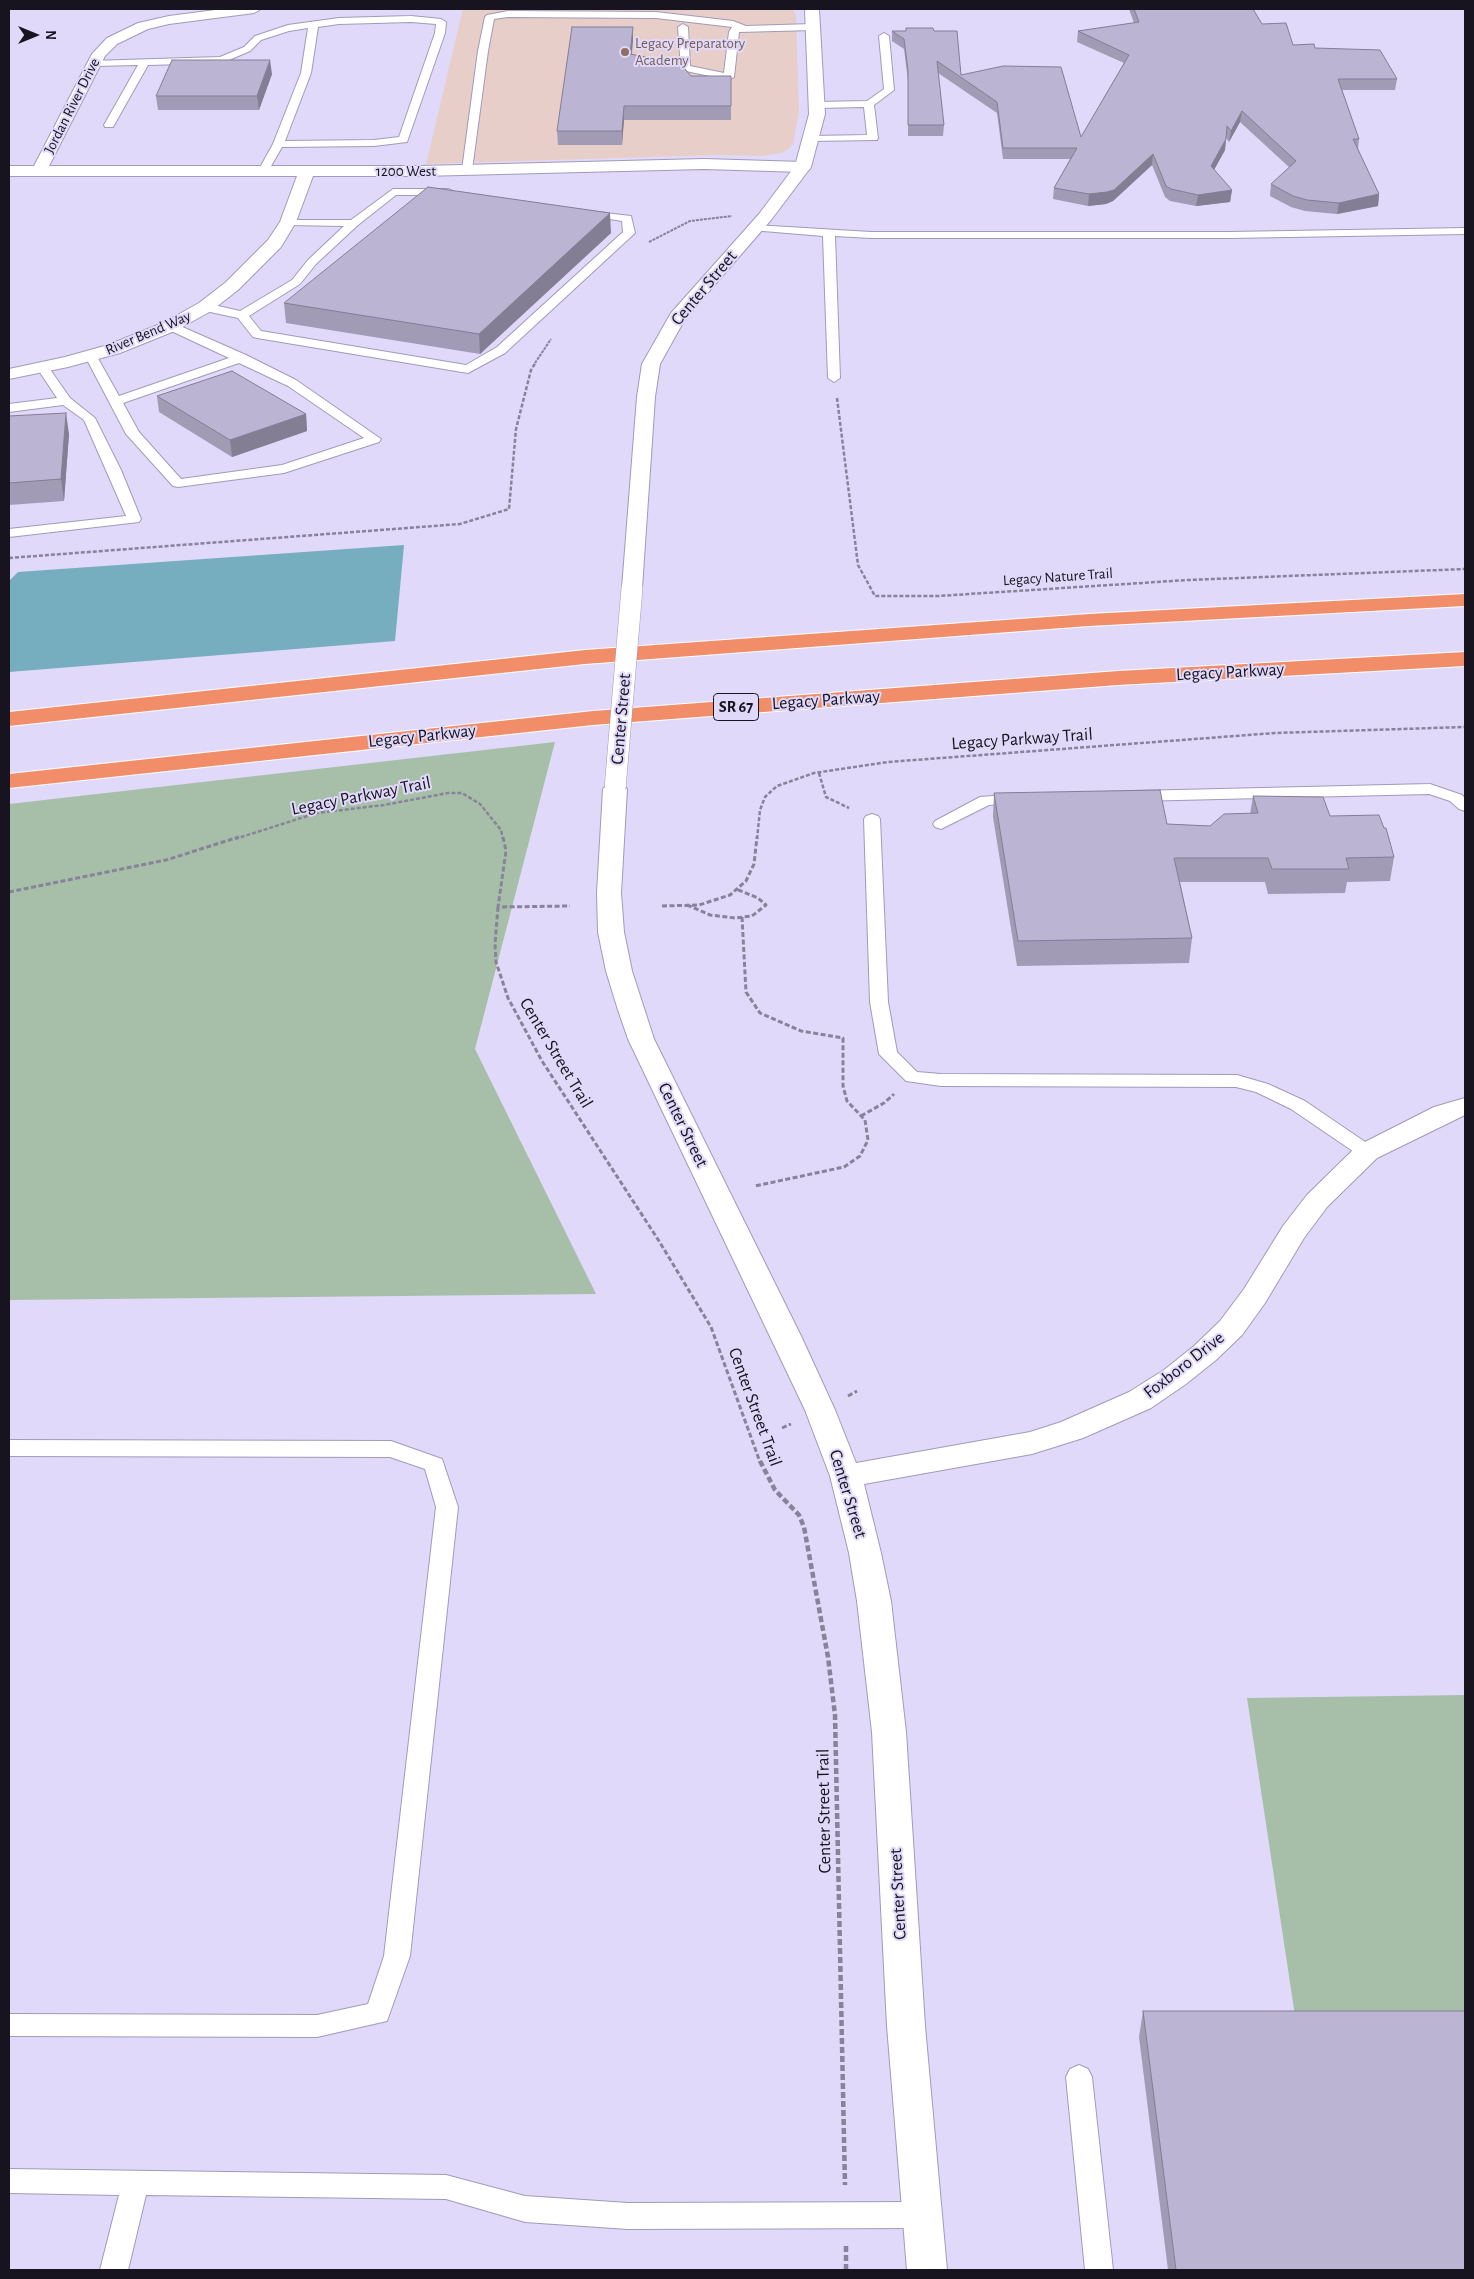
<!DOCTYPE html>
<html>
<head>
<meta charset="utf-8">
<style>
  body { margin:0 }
  #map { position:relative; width:1474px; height:2279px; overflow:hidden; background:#e0d9f9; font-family:"Alegreya Sans",sans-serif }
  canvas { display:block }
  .frame { position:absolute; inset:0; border:10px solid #17141f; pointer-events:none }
  .north { position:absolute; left:10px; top:10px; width:50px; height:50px; -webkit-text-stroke:4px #e0d9f9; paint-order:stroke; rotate:90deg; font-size:14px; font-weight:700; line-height:20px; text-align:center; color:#17141f }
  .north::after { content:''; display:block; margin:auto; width:18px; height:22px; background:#17141f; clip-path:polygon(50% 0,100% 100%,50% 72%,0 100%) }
</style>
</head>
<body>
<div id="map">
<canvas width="1474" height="2279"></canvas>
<div class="frame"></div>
<div class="north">N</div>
</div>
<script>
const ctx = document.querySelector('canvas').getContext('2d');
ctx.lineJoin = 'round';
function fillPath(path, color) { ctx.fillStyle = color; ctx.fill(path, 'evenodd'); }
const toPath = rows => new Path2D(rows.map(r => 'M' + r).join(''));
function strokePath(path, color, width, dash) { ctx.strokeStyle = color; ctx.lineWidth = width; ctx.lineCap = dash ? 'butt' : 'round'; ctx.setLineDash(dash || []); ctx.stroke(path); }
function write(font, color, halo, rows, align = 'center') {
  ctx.font = font + ' "Alegreya Sans",sans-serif'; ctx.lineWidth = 4; ctx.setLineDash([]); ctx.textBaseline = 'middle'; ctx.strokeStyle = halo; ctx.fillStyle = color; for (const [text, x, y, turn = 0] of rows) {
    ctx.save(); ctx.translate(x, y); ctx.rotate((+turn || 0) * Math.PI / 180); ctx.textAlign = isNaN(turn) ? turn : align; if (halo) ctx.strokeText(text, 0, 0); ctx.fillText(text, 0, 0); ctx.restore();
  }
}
const education = toPath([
  [463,9,792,9,796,15,799,112,793,144,790,148,781,153,762,156,716,155,426,164]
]);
const green = toPath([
  [555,742,475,1049,596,1294,9,1300,9,804],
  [1465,1695,1465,2031,1297,2029,1247,1698]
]);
const water = toPath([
  [404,545,395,641,9,672,9,581,18,572]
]);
const pathFar3 = toPath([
  [649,242,690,221,732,216],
  [535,363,551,339]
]);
const pathFar2 = toPath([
  [837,398,858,565,875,596,938,596,1188,580,1465,569],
  [9,558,460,524,509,509,516,429,531,370,536,362],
  [819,773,826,797,849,808],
  [235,839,317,813,384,805,448,793,462,793,480,804,501,830,503,839],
  [757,839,760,810,765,797,777,786,814,773,888,762,1275,733,1465,727]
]);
const pathFar1 = toPath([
  [503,837,506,851,498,907,570,906],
  [9,892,166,860,239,837],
  [687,905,710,915,735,918,752,916,766,905,758,898,736,889],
  [662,906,699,905,730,895,746,881,754,864,757,837],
  [498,907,495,944,496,962,508,998,542,1061,659,1241,711,1327,760,1462],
  [742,917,746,992,760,1013,801,1031,843,1038,843,1086,847,1101,865,1120,868,1140,860,1156,844,1167,755,1186],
  [861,1116,884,1103,894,1094],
  [848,1396,857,1391],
  [782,1428,791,1424]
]);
const path = toPath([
  [760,1461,775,1490,799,1515,804,1527,828,1657,835,1715,845,2185],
  [846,2246,846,2270]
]);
const service = toPath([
  [508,11,656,12,733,21,746,26,813,24,818,27,813,30,739,32,734,77,729,80,681,70,678,27,683,24,688,27,690,66,724,73,729,32,732,27,656,18,508,17,494,19,488,51,472,170,467,173,463,172,462,170,478,51,485,17,487,15,508,11],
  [411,16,441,19,446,22,445,33,407,142,374,146,282,147,267,173,259,173,258,171,273,144,301,73,308,28,289,31,261,40,250,51,222,63,148,65,113,127,105,127,104,125,138,65,94,66,89,63,90,61,220,57,244,47,255,36,288,25,339,18,411,16],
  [411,22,436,24,435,33,399,137,374,140,285,141,311,73,318,27,339,24,411,22],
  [884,33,889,36,894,90,874,105,878,138,877,140,808,141,807,139,812,136,867,135,864,107,817,108,812,105,817,102,867,101,884,89,879,36,884,33],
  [393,189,448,189,454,192,448,195,396,195,358,225,316,264,300,284,249,316,261,331,466,365,497,347,623,232,622,221,580,214,578,212,580,210,631,216,635,233,505,353,468,373,257,338,253,337,238,318,201,310,199,307,205,303,240,311,292,280,308,260,344,226,288,225,282,222,284,220,351,220,393,189],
  [755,225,871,232,1230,232,1465,228,1465,234,1230,238,871,238,835,236,840,378,834,382,828,378,823,236,751,230,749,228,751,226,755,225],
  [171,322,246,355,296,380,381,439,379,442,284,473,178,487,173,486,126,434,85,356,87,353,95,353,119,396,229,358,167,329,165,326,167,323,171,322],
  [239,363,288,386,364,438,282,465,181,479,139,432,123,403,239,363],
  [43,364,47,365,70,398,95,418,121,470,141,519,139,522,9,537,9,529,126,516,84,420,63,405,9,412,9,404,57,398,37,368,43,364],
  [1430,784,1462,795,1465,798,1465,811,1459,809,1450,801,1429,794,1136,801,1130,799,1128,796,1130,793,1136,791,1430,784],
  [1018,794,1024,796,1026,799,1024,802,989,805,941,829,935,827,933,824,935,821,980,797,1018,794],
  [872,814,878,816,880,819,888,1002,897,1052,917,1072,941,1074,1237,1075,1268,1084,1305,1101,1374,1148,1376,1152,1374,1156,1367,1158,1360,1156,1291,1109,1256,1092,1236,1087,941,1086,906,1081,879,1054,870,1002,864,819,866,816,872,814],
  [9,1440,391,1441,442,1459,458,1507,410,1956,387,2021,317,2037,9,2036,9,2014,317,2015,368,2004,384,1956,436,1507,425,1469,390,1457,9,1456,9,1440],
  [1079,2065,1088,2069,1092,2077,1113,2270,1085,2270,1066,2077,1070,2069,1079,2065],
  [9,2169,446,2175,525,2196,628,2203,922,2202,932,2206,936,2215,932,2224,922,2228,628,2229,525,2222,446,2199,146,2195,128,2270,100,2270,119,2195,9,2193,9,2169]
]);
const minor = toPath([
  [223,9,261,9,254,13,169,24,148,29,117,44,105,56,49,166,421,166,704,159,803,162,809,164,811,167,809,170,803,172,704,169,421,176,313,176,296,222,281,247,238,290,211,311,177,330,120,353,68,367,9,379,9,369,65,357,108,345,165,322,199,303,226,282,268,240,280,222,297,176,9,176,9,166,34,166,92,54,107,38,138,23,169,16,223,9]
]);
const tertiary = toPath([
  [805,9,819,9,825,114,811,167,771,220,685,319,660,364,655,397,642,588,639,592,632,594,625,592,622,588,637,397,642,364,671,313,759,214,795,166,809,114,805,9],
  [615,782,623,784,627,789,621,893,624,932,632,971,654,1039,802,1338,835,1410,856,1463,1030,1432,1061,1422,1129,1392,1164,1370,1194,1346,1220,1321,1244,1289,1283,1226,1307,1195,1357,1146,1434,1107,1465,1098,1465,1115,1377,1158,1327,1207,1304,1238,1265,1303,1242,1335,1216,1360,1186,1384,1151,1408,1083,1438,1032,1454,864,1484,881,1553,891,1601,906,1732,925,2026,947,2270,907,2270,887,2026,872,1732,857,1601,849,1553,830,1476,805,1410,628,1039,618,1010,606,971,598,932,597,893,603,789,607,784,615,782]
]);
const motorway = toPath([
  [1465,594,1465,606,1089,626,585,664,9,726,9,712,585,650,1089,614,1465,594],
  [1465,652,1465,666,1118,685,593,725,9,788,9,774,593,711,1118,671,1465,652]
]);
const tertiaryBridge = toPath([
  [615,789,632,588]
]);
const wall = toPath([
  [1129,9,1253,9,1262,24,1293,45,1315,48,1397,79,1395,90,1342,90,1359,139,1358,149,1379,194,1378,206,1337,214,1305,211,1291,207,1270,196,1271,184,1290,168,1240,122,1229,142,1226,138,1225,150,1214,170,1232,190,1230,202,1196,206,1170,201,1165,197,1152,165,1113,201,1106,204,1088,206,1053,199,1054,188,1070,159,1003,159,997,113,938,73,944,125,943,136,908,136,908,81,904,49,892,41,892,31,934,31,961,75,1081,137,1124,63,1077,42,1078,31,1134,23],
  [633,40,632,54,691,76,731,76,731,120,624,120,622,145,558,145,557,131],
  [272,74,259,110,158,110,156,96],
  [611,233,480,354,286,323,284,303],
  [157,396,306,414,307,431,232,457,159,412],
  [9,416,69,434,64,501,9,505],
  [994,793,1167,824,1210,826,1250,814,1253,796,1330,816,1394,857,1390,881,1347,882,1345,893,1268,894,1265,882,1180,882,1192,938,1189,963,1017,966,993,817],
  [1143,2011,1465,2270,1168,2270,1139,2037]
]);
const shadedWall = toPath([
  [633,27,633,40,630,67,630,54],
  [270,60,272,74,259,110,257,96],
  [624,106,624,120,622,145,622,131],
  [1242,111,1240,122,1229,142,1231,131],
  [1226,139,1225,150,1210,177,1211,166],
  [1153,154,1152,165,1113,201,1106,204,1088,206,1089,194],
  [1232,190,1230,202,1196,206,1198,195],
  [1379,194,1378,206,1337,214,1339,203],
  [610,213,611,233,480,354,479,334],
  [66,413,69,434,64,501,61,479],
  [306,414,307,431,232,457,230,440]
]);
const building = toPath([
  [1134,9,1253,9,1262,24,1286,23,1293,45,1314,44,1315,48,1380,50,1397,79,1338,79,1359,139,1353,139,1379,194,1339,203,1307,200,1293,196,1271,184,1296,161,1242,111,1231,131,1227,126,1226,139,1211,166,1232,190,1198,195,1171,189,1166,186,1153,154,1114,190,1107,192,1089,194,1054,188,1077,148,1003,148,997,102,937,61,944,125,908,125,908,70,904,39,892,31,906,31,906,28,933,28,934,31,957,31,961,75,1003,66,1061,67,1081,137,1129,55,1078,31,1139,22,1134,9],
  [572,27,633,27,630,54,672,62,685,69,691,76,731,76,731,106,624,106,622,131,557,131,572,27],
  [172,60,270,60,257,96,156,96,172,60],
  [428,187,610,213,479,334,284,303,428,187],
  [232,371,306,414,230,440,157,396,232,371],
  [66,413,61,479,9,483,9,416,66,413],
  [1160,790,1167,824,1210,826,1224,814,1258,813,1253,796,1323,797,1330,816,1379,815,1384,828,1386,828,1394,857,1346,858,1349,869,1272,869,1268,858,1174,858,1192,938,1018,941,994,793,1160,790],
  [1143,2011,1465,2011,1465,2270,1176,2270,1143,2011]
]);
const markers = [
  [625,52,5,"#8d6e63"]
];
const farEducationnames = [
  ["Legacy Preparatory",635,43],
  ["Academy",635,60]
];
const farStreetnames = [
  ["Jordan River Drive",72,106,-63],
  ["1200 West",406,171],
  ["River Bend Way",148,333,-23],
  ["Legacy Nature Trail",1058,577,-4]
];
const shields = [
  [736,707,45]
];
const shieldNames = [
  ["SR 67",736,707]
];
const streetNames = [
  ["Center Street",704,288,-50],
  ["Legacy Parkway",1230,672,-3],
  ["Legacy Parkway",826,700,-4],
  ["Center Street",621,719,-85],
  ["Legacy Parkway",422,736,-6],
  ["Legacy Parkway Trail",1022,739,-4],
  ["Legacy Parkway Trail",361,796,-11],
  ["Center Street Trail",556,1053,59],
  ["Center Street",683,1125,64],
  ["Foxboro Drive",1184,1365,-38],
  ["Center Street Trail",755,1407,70],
  ["Center Street",848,1494,73],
  ["Center Street Trail",824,1811,-91],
  ["Center Street",898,1894,-93]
];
fillPath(education, '#e8cec8');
fillPath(green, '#a7bfa9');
fillPath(water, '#76aec0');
strokePath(service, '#a19ab9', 2);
strokePath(minor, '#a19ab9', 2);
strokePath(tertiary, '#a19ab9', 2);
strokePath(motorway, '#fff', 2);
strokePath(pathFar3, '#88839a', 2, [3, 1]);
strokePath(pathFar2, '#88839a', 2.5, [4, 2]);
strokePath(pathFar1, '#88839a', 3, [5, 2.5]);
strokePath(path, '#88839a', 4.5, [6, 3]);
fillPath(service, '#fff');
fillPath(minor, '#fff');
fillPath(tertiary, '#fff');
fillPath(motorway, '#f18d68');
strokePath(tertiaryBridge, '#a19ab9', 22, []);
strokePath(tertiaryBridge, '#fff', 21);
fillPath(wall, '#a19bb5');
fillPath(shadedWall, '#837e94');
fillPath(building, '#bbb4d3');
strokePath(building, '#837e94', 1);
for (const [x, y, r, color] of markers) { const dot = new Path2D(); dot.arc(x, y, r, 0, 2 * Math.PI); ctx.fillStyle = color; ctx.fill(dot); strokePath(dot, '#e0d9f9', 2); }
write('15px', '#785e54', '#e0d9f9', farEducationnames, 'left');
write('15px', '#17141f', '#e0d9f9', farStreetnames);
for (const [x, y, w] of shields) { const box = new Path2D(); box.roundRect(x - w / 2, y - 13.5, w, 27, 4); ctx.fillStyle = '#e0d9f9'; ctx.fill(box); strokePath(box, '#17141f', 1); }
write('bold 16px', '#17141f', null, shieldNames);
write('18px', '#17141f', '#e0d9f9', streetNames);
</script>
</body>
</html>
